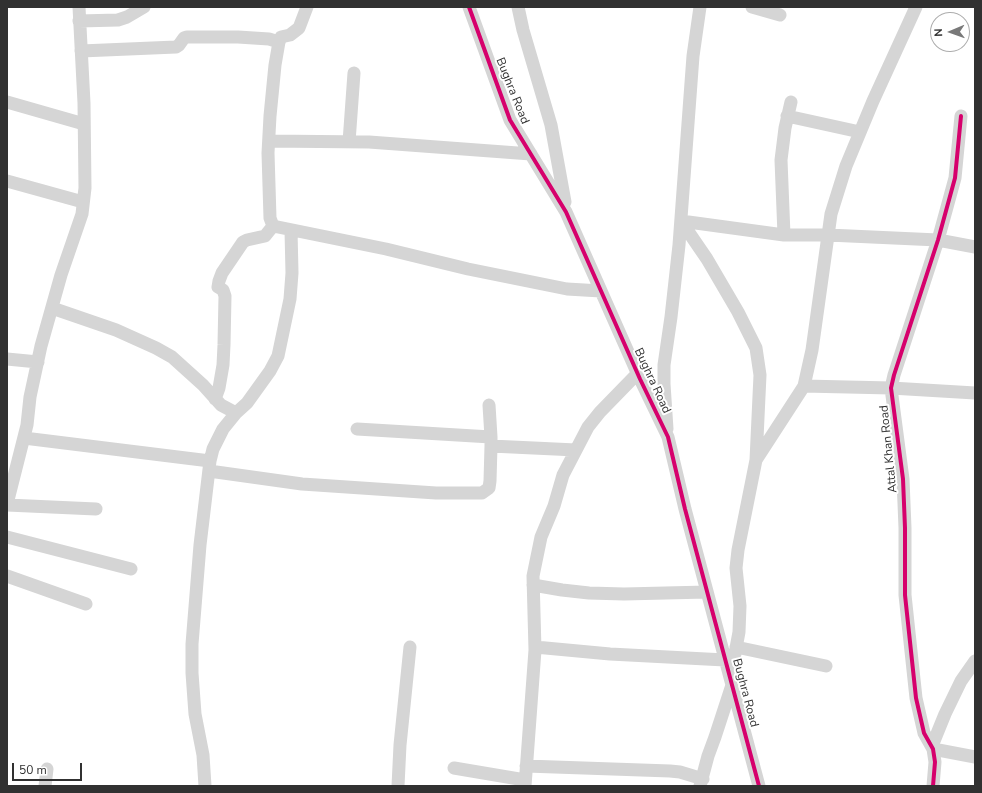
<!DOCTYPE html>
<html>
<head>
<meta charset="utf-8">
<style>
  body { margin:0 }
  #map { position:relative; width:982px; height:793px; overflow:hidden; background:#fff; font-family:"Nunito Sans",sans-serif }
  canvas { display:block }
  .frame { position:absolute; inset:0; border:8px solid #313131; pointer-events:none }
  .north { position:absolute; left:930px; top:12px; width:40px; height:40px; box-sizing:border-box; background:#fff; border:1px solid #adadad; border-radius:50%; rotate:268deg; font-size:11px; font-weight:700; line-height:16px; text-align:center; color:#313131 }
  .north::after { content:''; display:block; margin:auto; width:14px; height:18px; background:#797979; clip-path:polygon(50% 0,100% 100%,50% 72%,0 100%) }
  .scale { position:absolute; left:12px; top:763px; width:70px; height:18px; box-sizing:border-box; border:2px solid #313131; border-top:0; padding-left:5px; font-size:12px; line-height:14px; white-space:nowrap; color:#313131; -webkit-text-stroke:3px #fff; paint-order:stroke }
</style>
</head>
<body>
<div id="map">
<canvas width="982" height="793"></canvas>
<div class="frame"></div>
<div class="north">N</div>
<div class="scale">50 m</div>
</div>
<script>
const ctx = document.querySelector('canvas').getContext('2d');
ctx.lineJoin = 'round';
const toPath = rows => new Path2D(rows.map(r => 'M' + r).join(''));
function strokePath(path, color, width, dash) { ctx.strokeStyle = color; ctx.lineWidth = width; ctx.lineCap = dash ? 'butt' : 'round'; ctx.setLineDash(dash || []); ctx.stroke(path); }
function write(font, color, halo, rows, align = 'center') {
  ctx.font = font + ' "Nunito Sans",sans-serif'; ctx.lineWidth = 4; ctx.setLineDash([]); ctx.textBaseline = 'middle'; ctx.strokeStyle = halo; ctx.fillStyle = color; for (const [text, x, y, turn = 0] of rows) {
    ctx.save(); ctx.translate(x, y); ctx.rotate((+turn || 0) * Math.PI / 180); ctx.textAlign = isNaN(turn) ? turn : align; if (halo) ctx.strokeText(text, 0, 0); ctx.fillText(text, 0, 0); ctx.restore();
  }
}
const minor = toPath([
  [307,7,299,28,290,35,281,37,279,42,275,65,270,116,268,153,270,218,273,226,386,249,468,269,567,289,601,291],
  [469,7,510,120,566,212,640,379,668,437,685,509,759,786],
  [518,7,523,30,551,125,565,202],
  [752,7,780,15],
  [79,21,118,20,127,17,144,7],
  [81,51,176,47,179,45,184,38,187,37,238,37,269,39,279,42],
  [7,102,84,124],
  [787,116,860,132],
  [269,141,369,142,531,154],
  [349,142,354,73],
  [7,181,83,202],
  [681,221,707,259,738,312,756,348,760,375,756,460,738,550,736,568,740,606,739,632,731,675],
  [681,221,784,235,828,235,938,240,975,247],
  [784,235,781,160,785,128,791,102],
  [52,308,116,330,156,348,172,357,203,385,221,405,236,413],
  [7,359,38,362],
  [804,386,891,388,975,393],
  [215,399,219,388,223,365,224,345,225,296,223,290,218,287,219,281,222,273,243,242,247,240,265,236,273,226],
  [489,405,491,437],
  [357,429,491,437,491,446,576,450],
  [667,429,664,384,664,365,671,317,679,245,693,56,700,7],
  [24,438,210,461],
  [756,460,804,386,812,350,831,214,846,166,873,101,916,7],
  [209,471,302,484,436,493,482,493,489,488,490,481,491,446],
  [7,504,27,425,30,397,41,346,61,275,82,214,85,188,84,103,79,7],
  [7,505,96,509],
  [7,537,131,569],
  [7,576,86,604],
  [533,585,562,590,589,593,624,594,707,592],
  [535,647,610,654,725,660],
  [736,647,826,666],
  [932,746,945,714,961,681,975,661],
  [933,749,975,757],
  [526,766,670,771,680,772,703,779],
  [454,768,525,780],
  [45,786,47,769],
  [205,786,203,755,195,714,192,673,192,644,200,545,210,461,213,449,223,429,236,413,247,403,270,371,278,356,290,299,292,273,291,230],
  [398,786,400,745,410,647],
  [525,786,535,650,533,576,541,537,554,506,563,475,588,427,600,412,637,374],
  [700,786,708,756,715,737,732,685],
  [933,786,935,762,933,749,924,733,916,698,905,595,905,528,903,479,891,388,894,375,938,240,955,178,961,116]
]);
const cycleway = toPath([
  [469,7,510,120,566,212,640,379,668,437,685,509,759,786],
  [933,786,935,762,933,749,924,733,916,698,905,595,905,528,903,479,891,388,894,375,938,240,955,178,961,116]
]);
const streetNames = [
  ["Bughra Road",512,91,68],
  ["Bughra Road",652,381,65],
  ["Attal Khan Road",889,449,-96],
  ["Bughra Road",745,693,75]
];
strokePath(minor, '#d5d5d5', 13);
strokePath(cycleway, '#d6006c', 4);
write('12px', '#313131', '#fff', streetNames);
</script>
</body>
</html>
